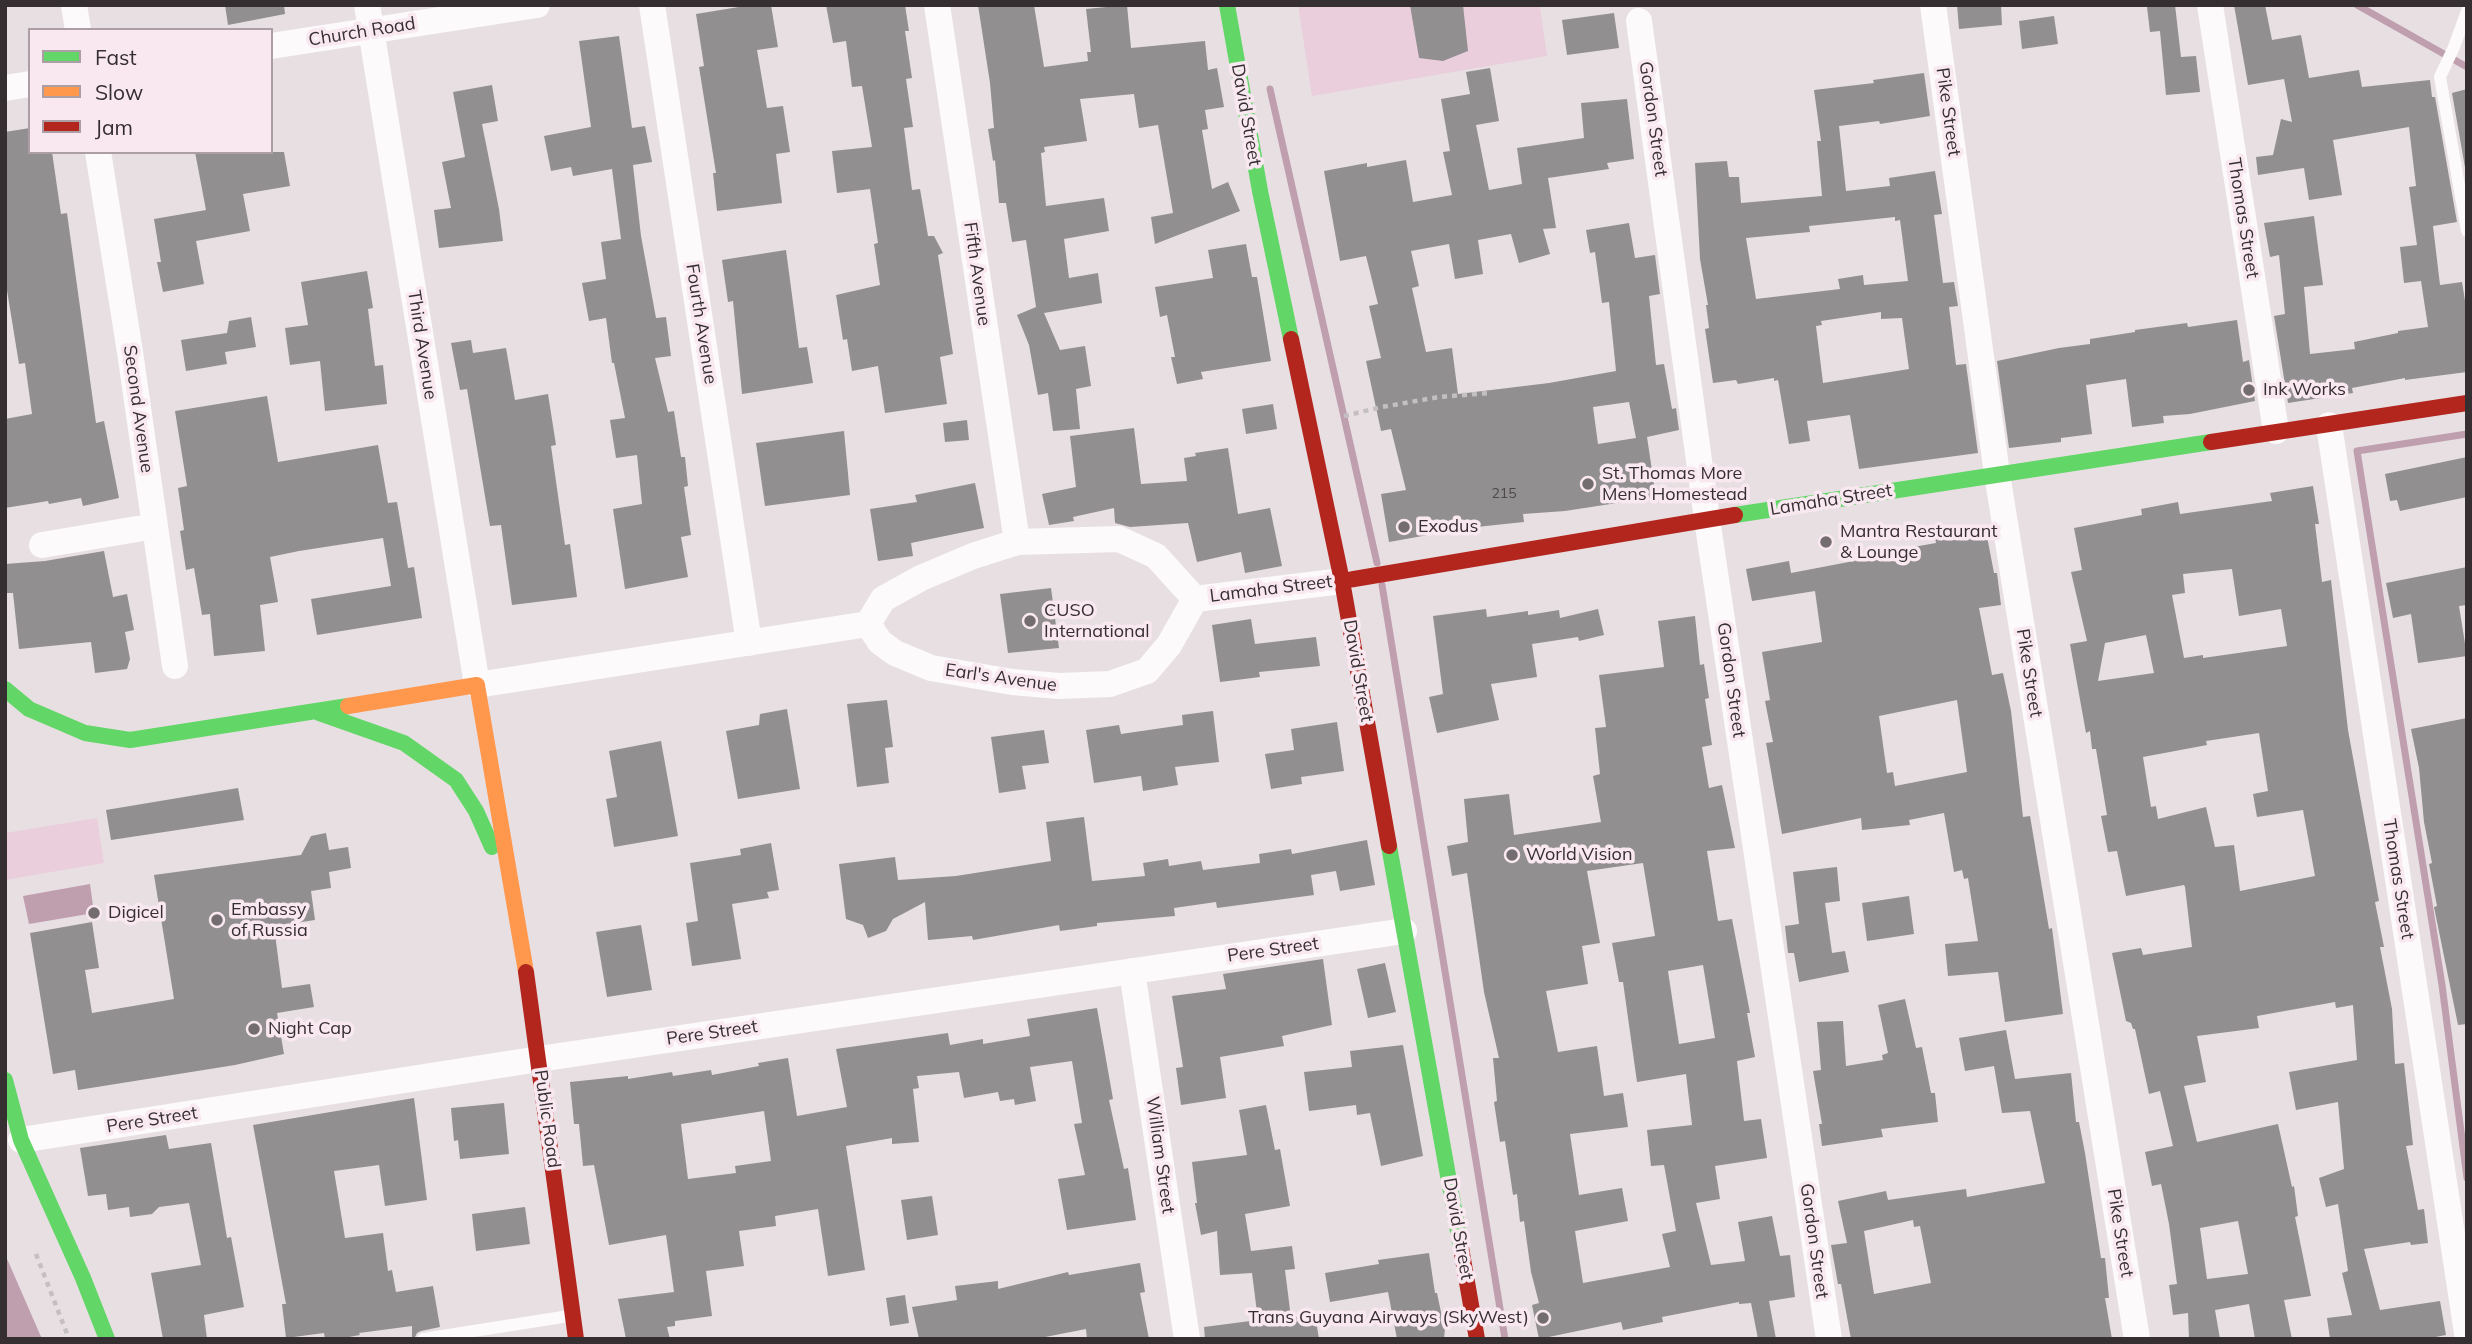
<!DOCTYPE html>
<html>
<head>
<meta charset="utf-8">
<style>
  body { margin:0 }
  #map { position:relative; width:2472px; height:1344px; overflow:hidden; background:#e8dfe3; font-family:Mulish,sans-serif }
  canvas { display:block }
  .frame { position:absolute; inset:0; border:7px solid #362f32; pointer-events:none }
  .legend { position:absolute; left:28px; top:28px; width:245px; height:126px; box-sizing:border-box; background:#f9e8f0; border:2px solid #ab9ea4; margin:0; padding:9px 12px; list-style:none; font-size:21px; color:#362f32 }
  .legend li { display:flex; align-items:center; gap:14px; height:35px }
  .legend b { width:35px; border:2px solid #ab9ea4 }
</style>
</head>
<body>
<div id="map">
<canvas width="2472" height="1344"></canvas>
<div class="frame"></div>
<ul class="legend">
<li><b style="height:9px;background:#63d668"></b>Fast</li>
<li><b style="height:9px;background:#ff974d"></b>Slow</li>
<li><b style="height:9px;background:#b3261e"></b>Jam</li>
</ul>
</div>
<script>
const ctx = document.querySelector('canvas').getContext('2d');
ctx.lineJoin = 'round';
function fillPath(path, color) { ctx.fillStyle = color; ctx.fill(path, 'evenodd'); }
const toPath = rows => new Path2D(rows.map(r => 'M' + r).join(''));
function strokePath(path, color, width, dash) { ctx.strokeStyle = color; ctx.lineWidth = width; ctx.lineCap = dash ? 'butt' : 'round'; ctx.setLineDash(dash || []); ctx.stroke(path); }
function write(font, color, halo, rows, align = 'center') {
  ctx.font = font + ' Mulish,sans-serif'; ctx.lineWidth = 7; ctx.setLineDash([]); ctx.textBaseline = 'middle'; ctx.strokeStyle = halo; ctx.fillStyle = color; for (const [text, x, y, turn = 0] of rows) {
    ctx.save(); ctx.translate(x, y); ctx.rotate((+turn || 0) * Math.PI / 180); ctx.textAlign = isNaN(turn) ? turn : align; if (halo) ctx.strokeText(text, 0, 0); ctx.fillText(text, 0, 0); ctx.restore();
  }
}
const green = toPath([
  [1298,5,1550,5,1540,7,1547,56,1312,96],
  [97,818,104,863,5,880,5,833]
]);
const water = toPath([
  [90,884,94,913,29,924,23,896],
  [5,1255,8,1261,42,1339,5,1339]
]);
const stream = toPath([
  [2357,5,2467,67],
  [1270,89,1377,563],
  [2467,434,2357,451,2442,985,2467,1178],
  [1382,585,1505,1339]
]);
const building = toPath([
  [225,5,284,5,285,14,228,25],
  [751,5,771,5,778,47,757,50,767,108,783,106,790,152,776,154,782,203,717,211,713,173,716,173,699,67,704,66,696,14],
  [826,5,905,5,909,31,905,31,912,78,906,79,913,127,904,128,912,190,920,189,928,236,934,236,943,253,938,255,953,354,940,357,947,404,885,413,878,366,852,371,847,339,843,340,836,295,880,285,874,244,878,243,870,189,837,193,832,151,872,147,862,86,852,87,846,41,833,43],
  [978,5,1034,5,1044,67,1088,61,1087,52,1091,52,1086,9,1127,5,1131,48,1205,41,1208,70,1217,68,1224,107,1205,110,1208,129,1202,130,1212,189,1228,182,1240,211,1155,244,1151,217,1173,213,1158,125,1139,128,1134,94,1080,99,1087,141,1044,147,1045,152,1041,153,1046,206,1104,198,1109,231,1064,239,1069,278,1098,273,1102,303,1044,313,1060,350,1085,346,1091,386,1076,389,1080,429,1053,431,1048,393,1038,395,1029,345,1017,315,1036,307,1026,240,1012,242,1006,203,999,203,995,160,993,161,988,129,994,128,990,83],
  [1410,5,1463,5,1468,51,1443,61,1419,58],
  [1957,5,2001,5,2002,25,1959,29],
  [2160,5,2175,5,2181,57,2196,56,2200,92,2166,95,2160,31,2150,32,2147,7],
  [2234,5,2265,5,2272,40,2301,35,2309,78,2359,70,2362,87,2430,80,2432,97,2435,97,2457,222,2433,226,2440,285,2462,282,2467,313,2467,372,2405,380,2405,378,2352,388,2353,393,2288,403,2274,316,2285,314,2279,255,2270,257,2264,223,2314,216,2323,285,2304,287,2310,354,2355,349,2354,342,2398,333,2398,331,2428,327,2421,281,2404,283,2400,247,2417,245,2409,187,2416,186,2409,127,2333,140,2342,195,2309,200,2304,168,2258,175,2256,157,2273,155,2281,119,2292,122,2284,79,2248,85],
  [1614,13,1619,48,1567,55,1562,20],
  [2054,16,2058,44,2022,49,2019,21],
  [619,36,632,128,645,126,652,162,633,165,641,236,656,318,666,317,671,356,655,358,668,412,674,411,681,457,685,457,688,486,684,487,691,535,681,537,688,577,625,589,613,509,642,504,637,455,616,458,610,420,625,418,614,363,612,363,606,318,589,321,582,283,606,279,601,242,621,239,612,169,573,176,571,167,551,171,544,136,591,127,579,41],
  [1490,68,1499,121,1476,125,1489,190,1522,184,1517,148,1584,138,1581,103,1627,99,1634,159,1607,163,1609,169,1548,178,1556,228,1543,229,1550,254,1519,263,1511,234,1478,240,1483,274,1455,279,1449,244,1411,251,1419,286,1412,288,1426,352,1452,348,1458,394,1549,383,1616,371,1609,302,1602,303,1595,252,1590,253,1586,230,1629,223,1635,258,1655,255,1660,294,1649,296,1656,365,1664,364,1672,409,1676,408,1679,430,1647,437,1656,497,1565,511,1523,514,1524,522,1467,528,1389,542,1381,494,1406,490,1391,429,1381,431,1366,361,1381,358,1369,306,1378,304,1366,256,1340,261,1324,171,1367,163,1367,167,1406,160,1413,202,1452,195,1443,152,1450,151,1441,99,1470,94,1466,72],
  [1629,402,1636,438,1598,444,1593,407],
  [1924,73,1930,116,1880,124,1879,121,1839,126,1846,191,1890,186,1889,178,1935,171,1942,214,1934,215,1943,283,1954,282,1958,306,1949,307,1956,365,1966,364,1978,453,1859,469,1850,415,1807,421,1810,441,1789,444,1778,380,1774,381,1774,378,1738,384,1736,380,1713,383,1705,329,1709,328,1706,305,1708,305,1700,259,1695,163,1727,161,1729,177,1739,177,1741,203,1822,196,1817,141,1821,141,1814,90,1874,83,1873,80],
  [1895,217,1895,221,1900,220,1908,281,1864,285,1863,275,1838,279,1840,289,1756,299,1746,238,1810,232,1809,226],
  [1881,312,1881,319,1902,318,1909,369,1823,383,1816,326,1822,325,1821,321],
  [492,85,498,121,482,124,499,209,503,241,439,248,434,210,451,208,442,162,465,157,453,92],
  [2467,89,2467,179,2452,93],
  [30,128,30,152,52,152,61,214,67,213,96,423,104,421,119,498,83,506,81,498,49,504,48,501,5,508,5,419,32,414,25,363,19,364,5,278,5,132],
  [195,152,284,152,290,186,243,194,250,231,196,241,204,284,163,292,157,262,161,262,154,219,206,210],
  [1246,244,1252,277,1257,277,1271,361,1201,372,1203,379,1177,384,1171,357,1175,357,1167,315,1160,317,1155,287,1213,278,1208,250],
  [786,250,799,348,807,347,813,383,742,394,733,301,728,302,722,260],
  [367,271,373,308,368,309,375,366,383,365,387,404,325,411,320,361,290,365,285,328,308,325,301,282],
  [251,317,256,347,225,352,227,364,186,371,181,340,227,333,229,321],
  [2237,320,2243,362,2249,360,2255,401,2190,414,2163,416,2164,423,2132,427,2126,379,2086,385,2092,434,2061,438,2061,442,2009,448,1997,361,2059,348,2090,344,2090,339,2135,332,2135,330,2187,323,2188,327],
  [471,340,473,353,506,348,515,400,548,394,556,445,551,446,565,545,570,544,577,597,512,605,501,525,490,526,467,389,460,390,451,343],
  [267,396,278,462,378,445,388,503,397,502,408,568,414,567,422,618,317,635,311,599,391,586,383,538,299,551,270,557,278,602,260,605,265,651,214,656,210,614,202,615,194,568,186,570,180,531,184,530,178,488,187,486,175,411],
  [1273,404,1277,429,1246,434,1242,409],
  [967,420,969,440,945,442,943,423],
  [1134,428,1141,484,1187,481,1184,458,1196,456,1195,453,1228,448,1238,514,1270,508,1282,566,1245,573,1241,552,1197,562,1188,523,1130,527,1115,523,1114,508,1073,517,1074,521,1049,525,1042,494,1076,487,1070,436],
  [844,431,850,495,765,506,756,443],
  [2467,457,2467,497,2400,511,2397,500,2390,501,2385,474],
  [975,483,984,528,911,543,913,556,878,561,870,509,917,502,915,495],
  [2313,486,2319,524,2315,524,2322,582,2331,580,2348,730,2379,901,2375,902,2384,947,2380,947,2392,1009,2395,1064,2404,1063,2413,1145,2406,1146,2418,1210,2424,1209,2428,1243,2411,1245,2410,1242,2364,1249,2380,1310,2440,1301,2446,1335,2425,1339,2330,1339,2327,1318,2352,1315,2342,1273,2348,1271,2338,1204,2326,1207,2319,1178,2344,1169,2338,1102,2296,1110,2289,1072,2357,1060,2353,1005,2336,1008,2335,1002,2257,1016,2259,1028,2197,1036,2206,1082,2184,1086,2197,1142,2278,1124,2292,1187,2294,1186,2298,1216,2295,1217,2311,1296,2284,1300,2292,1339,2255,1339,2249,1304,2215,1310,2220,1339,2189,1339,2188,1313,2173,1315,2169,1285,2177,1284,2169,1224,2161,1184,2152,1186,2145,1152,2173,1146,2160,1091,2149,1094,2135,1029,2133,1029,2131,1023,2126,1021,2112,953,2141,948,2143,955,2192,947,2185,887,2184,885,2126,896,2117,851,2108,852,2101,816,2107,815,2096,749,2092,749,2090,731,2086,733,2070,644,2087,641,2071,572,2082,570,2074,528,2142,515,2141,509,2178,502,2180,514,2272,501,2270,493],
  [2232,569,2239,616,2281,609,2287,646,2203,658,2203,655,2184,658,2172,595,2185,593,2183,574],
  [2146,635,2154,673,2098,681,2105,643],
  [2259,733,2268,791,2253,794,2257,817,2303,810,2315,876,2240,891,2234,845,2215,847,2206,807,2158,819,2156,806,2151,807,2143,757,2207,745,2206,741],
  [2238,1221,2248,1274,2207,1279,2200,1228],
  [1985,526,1994,573,1997,573,2001,605,1979,608,1992,675,2003,673,2011,711,2023,817,2030,816,2049,929,2052,928,2063,1014,2005,1022,1998,972,1948,976,1945,944,1978,941,1968,878,1964,879,1962,870,1954,872,1944,813,1909,820,1910,825,1862,830,1861,818,1782,834,1766,743,1773,742,1765,701,1770,700,1762,652,1822,642,1815,591,1752,601,1746,569,1789,561,1791,573,1875,557,1874,554,1936,543,1935,536],
  [1957,700,1967,772,1895,786,1893,772,1887,773,1879,716],
  [104,551,113,597,127,594,134,630,125,632,130,659,127,669,95,673,91,642,19,649,13,593,5,593,5,564,45,561],
  [2467,567,2467,605,2459,606,2467,656,2418,663,2411,614,2393,618,2386,583],
  [1051,588,1059,648,1008,653,1000,594],
  [1486,609,1487,617,1528,611,1528,615,1559,610,1560,618,1598,609,1604,635,1579,641,1578,637,1532,644,1537,677,1491,684,1499,720,1437,733,1429,697,1443,694,1433,616],
  [1695,616,1700,665,1704,664,1709,698,1705,699,1712,745,1702,747,1709,788,1722,785,1735,848,1707,851,1718,921,1732,919,1750,1013,1747,1013,1755,1057,1737,1061,1744,1121,1761,1119,1767,1158,1715,1166,1720,1199,1696,1203,1711,1265,1745,1261,1738,1222,1772,1216,1780,1256,1790,1255,1795,1297,1769,1301,1776,1339,1758,1339,1751,1303,1739,1304,1739,1302,1662,1317,1663,1322,1623,1330,1621,1322,1539,1339,1532,1305,1539,1303,1531,1272,1524,1221,1520,1222,1517,1194,1513,1195,1505,1141,1500,1142,1494,1102,1497,1101,1493,1058,1499,1058,1484,992,1467,873,1452,876,1447,846,1468,842,1464,799,1509,794,1514,835,1601,822,1593,776,1600,774,1595,728,1606,727,1599,675,1664,667,1658,621],
  [1643,863,1655,936,1612,943,1619,982,1623,982,1637,1082,1686,1074,1692,1125,1647,1130,1651,1166,1664,1165,1676,1231,1662,1234,1670,1267,1583,1283,1575,1231,1628,1221,1622,1188,1579,1195,1570,1134,1628,1127,1623,1093,1604,1096,1597,1046,1558,1052,1546,991,1588,984,1582,946,1600,943,1587,871],
  [1703,965,1715,1038,1679,1044,1668,971],
  [1251,619,1255,644,1316,637,1320,666,1259,672,1260,677,1220,682,1212,625],
  [887,700,893,747,885,748,889,783,857,787,847,704],
  [787,709,800,789,738,799,726,731,759,725,760,714],
  [1213,711,1219,762,1175,767,1178,785,1143,791,1141,776,1094,783,1086,730,1119,725,1121,734,1183,725,1182,715],
  [2467,718,2467,1024,2458,1025,2434,907,2437,906,2429,864,2432,863,2424,822,2419,768,2411,729],
  [1337,722,1344,771,1301,777,1302,784,1271,789,1265,754,1294,750,1291,729],
  [1044,730,1049,763,1022,766,1026,789,999,793,991,737],
  [661,741,678,836,614,847,606,799,617,797,609,751],
  [238,788,244,820,111,840,106,810],
  [1084,817,1092,881,1145,876,1143,863,1168,859,1169,866,1201,861,1203,870,1260,863,1259,854,1291,849,1292,854,1367,840,1375,885,1340,891,1336,871,1311,875,1314,895,1217,908,1216,902,1174,908,1175,916,1097,923,1097,926,1060,931,1059,925,973,940,972,936,928,940,925,902,893,919,886,931,868,938,863,925,846,919,839,864,895,857,898,880,956,876,1051,861,1046,822],
  [326,833,329,850,348,847,351,868,329,872,331,888,311,891,315,920,274,926,282,988,310,984,314,1007,277,1013,284,1054,235,1065,78,1090,75,1070,53,1074,30,933,92,922,99,968,85,970,92,1013,174,999,154,875,301,855,311,836],
  [771,843,779,890,767,892,769,898,732,904,741,959,692,966,686,923,698,921,690,863,741,855,740,849],
  [1837,867,1840,901,1825,903,1832,953,1845,951,1849,972,1799,982,1794,953,1788,953,1785,926,1799,924,1793,872],
  [1909,896,1914,934,1867,941,1862,903],
  [641,925,652,990,607,997,596,932],
  [1323,959,1332,1025,1282,1036,1284,1046,1220,1057,1226,1098,1181,1105,1176,1068,1183,1067,1172,996,1226,989,1223,974],
  [1385,963,1396,1012,1368,1018,1357,969],
  [1905,999,1916,1048,1922,1047,1931,1093,1935,1093,1938,1122,1881,1129,1883,1137,1822,1146,1819,1124,1822,1124,1813,1071,1821,1070,1817,1022,1843,1021,1846,1066,1883,1060,1882,1055,1888,1053,1878,1005],
  [1097,1008,1113,1099,1109,1100,1124,1169,1128,1168,1136,1220,1067,1230,1058,1179,1085,1175,1074,1124,1082,1123,1072,1061,1030,1067,1036,1101,1015,1105,1014,1099,1000,1101,998,1092,964,1098,959,1072,917,1076,919,1088,913,1089,919,1142,892,1144,892,1138,846,1146,865,1270,828,1276,818,1209,775,1216,776,1226,739,1231,744,1266,706,1271,712,1316,675,1321,675,1326,667,1327,670,1339,626,1339,618,1299,674,1292,666,1235,609,1245,594,1165,583,1166,579,1124,574,1124,570,1082,628,1076,628,1079,672,1072,673,1076,711,1070,712,1075,759,1066,758,1063,788,1058,797,1116,847,1107,836,1049,948,1033,950,1045,983,1039,983,1044,1030,1036,1027,1019],
  [764,1111,771,1161,735,1166,736,1173,688,1179,681,1124],
  [2006,1030,2015,1079,2071,1073,2076,1122,2079,1122,2085,1153,2101,1258,2105,1258,2109,1298,2105,1298,2112,1339,1851,1339,1841,1284,1838,1284,1831,1245,1847,1243,1838,1201,1886,1191,1888,1200,1966,1189,1967,1197,2045,1183,2030,1111,2002,1113,1994,1066,1965,1071,1959,1038],
  [1913,1220,1914,1227,1920,1226,1931,1283,1874,1294,1864,1231],
  [1403,1045,1423,1156,1381,1166,1370,1113,1357,1115,1356,1105,1309,1111,1304,1072,1352,1067,1350,1051],
  [414,1098,427,1200,385,1206,379,1165,334,1171,345,1238,383,1233,388,1271,392,1270,396,1292,433,1286,440,1327,421,1331,417,1333,414,1339,412,1339,412,1326,359,1333,360,1335,338,1339,325,1339,324,1333,286,1338,282,1304,286,1304,253,1125],
  [504,1103,509,1154,460,1159,458,1140,454,1141,451,1108],
  [1266,1105,1275,1150,1280,1149,1290,1206,1245,1214,1251,1251,1292,1246,1295,1269,1285,1270,1291,1318,1315,1314,1319,1339,1205,1339,1204,1327,1258,1320,1252,1273,1220,1275,1217,1231,1201,1235,1195,1203,1197,1203,1192,1162,1247,1155,1239,1110],
  [166,1135,169,1149,211,1143,227,1238,231,1237,244,1307,204,1315,207,1339,163,1339,151,1273,201,1265,189,1203,159,1207,152,1214,130,1217,129,1207,108,1210,106,1194,88,1196,80,1148],
  [932,1196,938,1235,907,1240,901,1200],
  [525,1207,530,1244,476,1251,472,1214],
  [1429,1253,1435,1293,1437,1293,1442,1317,1446,1317,1444,1339,1397,1339,1388,1292,1330,1302,1325,1273,1379,1264,1378,1260],
  [1140,1263,1145,1292,1140,1293,1149,1339,1087,1339,1086,1329,1035,1339,919,1339,912,1307,957,1300,955,1286,998,1281,998,1289,1068,1272,1069,1275],
  [905,1295,909,1323,890,1326,886,1298]
]);
const path = toPath([
  [1344,416,1382,407,1439,397,1489,393],
  [36,1254,69,1339]
]);
const lane = toPath([
  [2467,11,2454,47,2440,77,2467,231],
  [423,1339,569,1316]
]);
const street = toPath([
  [74,5,78,30],
  [367,5,477,685,868,624],
  [652,5,749,643],
  [937,5,1017,542],
  [1933,5,1997,474,2137,1339],
  [2210,5,2276,431],
  [1639,21,1707,519,1829,1339],
  [271,46,537,5],
  [5,88,30,84],
  [98,152,130,352,175,666],
  [2329,425,2467,1333],
  [42,545,155,526],
  [1195,599,1342,581],
  [868,624,880,642,895,653,931,668,1012,682,1059,686,1110,684,1147,671,1169,645,1195,599],
  [868,624,883,599,921,578,973,556,1017,542,1119,539,1156,556,1195,599],
  [1132,971,1187,1339],
  [21,1140,539,1059,1404,931]
]);
const fast = toPath([
  [1227,5,1260,191,1291,339],
  [1735,515,2211,442],
  [5,689,29,709,85,733,130,740,348,706],
  [319,713,404,743,456,780,476,811,492,847],
  [1389,846,1461,1248],
  [5,1080,21,1140,83,1278,107,1339]
]);
const slow = toPath([
  [348,706,477,685,526,972]
]);
const jam = toPath([
  [1291,339,1342,581,1389,846],
  [2211,442,2467,403],
  [1342,581,1735,515],
  [526,972,576,1339],
  [1461,1248,1477,1339]
]);
const markers = [
  [2249,390,7,"#746d70"],
  [1588,484,7,"#746d70"],
  [1404,527,7,"#746d70"],
  [1826,542,7,"#746d70"],
  [1030,621,7,"#746d70"],
  [1512,855,7,"#746d70"],
  [94,913,7,"#746d70"],
  [217,920,7,"#746d70"],
  [254,1029,7,"#746d70"],
  [1543,1318,7,"#746d70"]
];
const numberNames = [
  ["215",1504,494]
];
const streetNames = [
  ["Church Road",362,32,-9],
  ["Pike Street",1948,112,82],
  ["David Street",1246,115,80],
  ["Gordon Street",1653,119,82],
  ["Thomas Street",2243,218,81],
  ["Fifth Avenue",977,274,82],
  ["Fourth Avenue",701,324,81],
  ["Third Avenue",422,345,81],
  ["Second Avenue",138,409,82],
  ["Lamaha Street",1831,500,-9],
  ["Lamaha Street",1271,589,-7],
  ["David Street",1358,671,80],
  ["Pike Street",2029,673,81],
  ["Earl's Avenue",1001,678,8],
  ["Gordon Street",1731,680,82],
  ["Thomas Street",2398,879,81],
  ["Pere Street",1273,950,-8],
  ["Pere Street",712,1033,-8],
  ["Public Road",547,1119,82],
  ["Pere Street",152,1120,-9],
  ["William Street",1160,1155,82],
  ["David Street",1458,1229,80],
  ["Pike Street",2120,1233,81],
  ["Gordon Street",1814,1241,82]
];
const poiNames = [
  ["Ink Works",2263,390],
  ["St. Thomas More",1602,474],
  ["Mens Homestead",1602,495],
  ["Exodus",1418,527],
  ["Mantra Restaurant",1840,532],
  ["& Lounge",1840,553],
  ["CUSO",1044,611],
  ["International",1044,632],
  ["World Vision",1526,855],
  ["Embassy",231,910],
  ["of Russia",231,931],
  ["Digicel",108,913],
  ["Night Cap",268,1029],
  ["Trans Guyana Airways (SkyWest)",1529,1318,"right"]
];
fillPath(green, '#eacedb');
fillPath(water, '#bf9eae');
strokePath(stream, '#bf9eae', 7);
fillPath(building, '#918f8f');
strokePath(path, '#c4c0c2', 4.5, [5, 5]);
strokePath(lane, '#fcfafb', 12);
strokePath(street, '#fcfafb', 26);
strokePath(fast, '#63d668', 16);
strokePath(slow, '#ff974d', 16);
strokePath(jam, '#b3261e', 16);
for (const [x, y, r, color] of markers) { const dot = new Path2D(); dot.arc(x, y, r, 0, 2 * Math.PI); ctx.fillStyle = color; ctx.fill(dot); strokePath(dot, '#f9e8f0', 2.5); }
write('14px', '#4d4749', null, numberNames);
write('18px', '#362f32', '#f9e8f0', streetNames);
write('18px', '#362f32', '#f9e8f0', poiNames, 'left');
</script>
</body>
</html>
